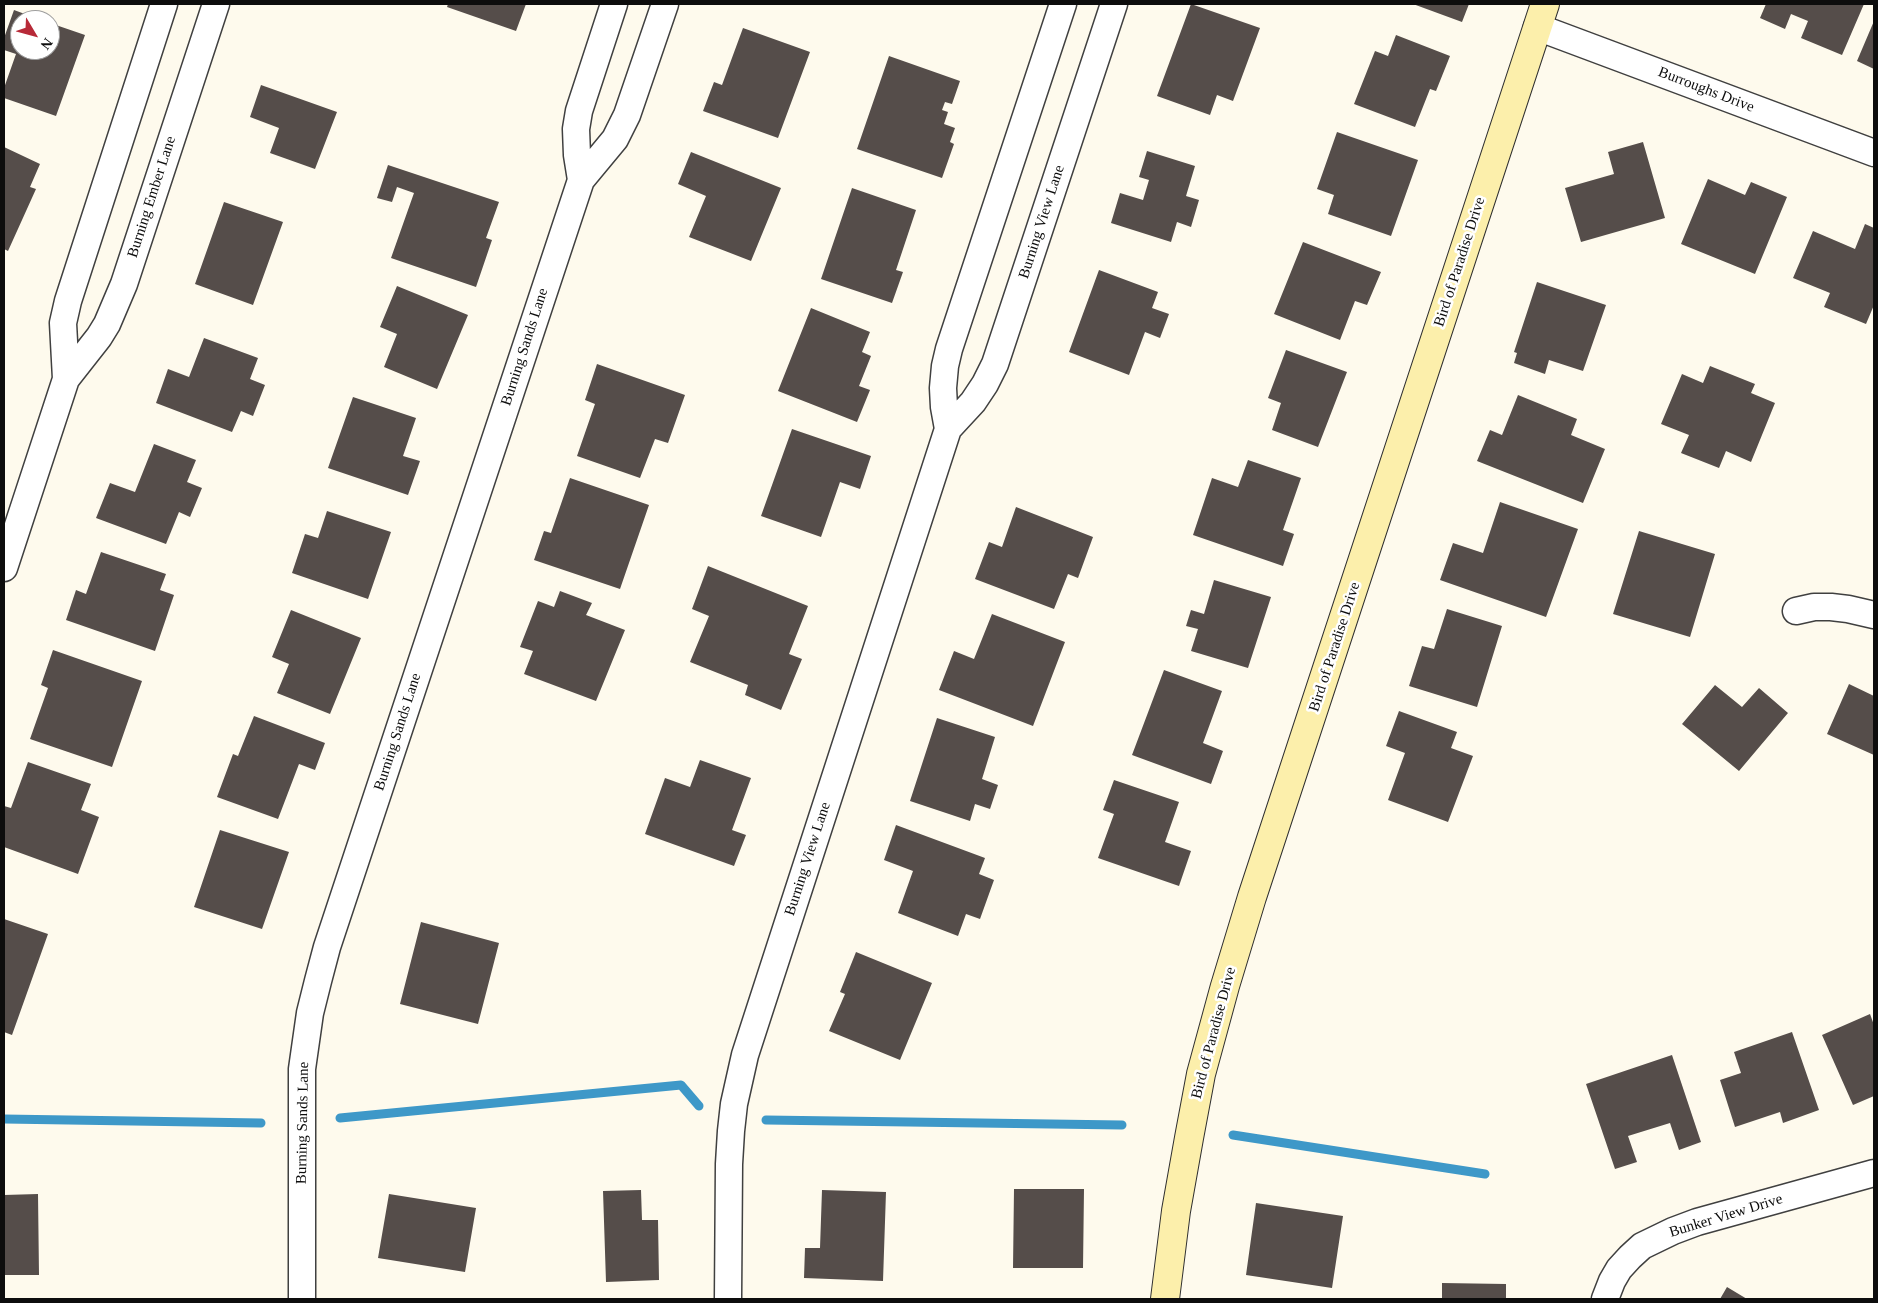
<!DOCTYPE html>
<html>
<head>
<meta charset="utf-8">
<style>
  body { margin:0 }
  #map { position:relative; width:1878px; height:1303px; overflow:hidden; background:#fefaed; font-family:"Times New Roman",serif }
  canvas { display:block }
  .frame { position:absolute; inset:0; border:5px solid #0d0d0d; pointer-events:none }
  .north { position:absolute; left:10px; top:10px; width:50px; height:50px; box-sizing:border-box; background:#fff; border:1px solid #9e9e9e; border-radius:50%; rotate:127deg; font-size:14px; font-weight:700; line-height:20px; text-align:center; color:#0d0d0d }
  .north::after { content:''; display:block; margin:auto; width:18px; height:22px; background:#b72a38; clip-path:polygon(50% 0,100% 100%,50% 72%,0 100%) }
</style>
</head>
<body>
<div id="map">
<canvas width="1878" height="1303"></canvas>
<div class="frame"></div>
<div class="north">N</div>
</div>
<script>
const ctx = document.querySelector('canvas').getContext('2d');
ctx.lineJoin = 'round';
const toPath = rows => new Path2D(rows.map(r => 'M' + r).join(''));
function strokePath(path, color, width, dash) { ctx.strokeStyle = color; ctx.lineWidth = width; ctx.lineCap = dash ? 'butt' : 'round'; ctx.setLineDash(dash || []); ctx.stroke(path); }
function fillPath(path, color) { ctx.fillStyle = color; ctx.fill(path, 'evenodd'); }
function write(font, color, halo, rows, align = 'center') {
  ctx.font = font + ' "Times New Roman",serif'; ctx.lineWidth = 5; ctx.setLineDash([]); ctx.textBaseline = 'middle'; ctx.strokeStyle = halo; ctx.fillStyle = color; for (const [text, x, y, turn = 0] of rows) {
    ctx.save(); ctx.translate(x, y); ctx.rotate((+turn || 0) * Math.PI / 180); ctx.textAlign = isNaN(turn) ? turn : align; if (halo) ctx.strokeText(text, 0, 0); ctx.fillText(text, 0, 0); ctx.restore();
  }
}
const stream = toPath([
  [340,1118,681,1085,699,1106],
  [4,1119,261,1123],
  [766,1120,1122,1125],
  [1233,1135,1485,1174]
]);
const building = toPath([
  [448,4,526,4,516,31,447,7],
  [1191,4,1260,28,1233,101,1217,95,1210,115,1157,96],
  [1413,4,1469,4,1462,22],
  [1766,4,1864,4,1842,55,1801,38,1808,21,1791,14,1785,29,1760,18],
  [14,10,41,20,20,20,20,50,50,50,50,23,85,35,56,116,4,98,4,88,16,54,4,50,4,38],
  [1874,21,1874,69,1857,61],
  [743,28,810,52,778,138,703,111,714,82,722,85],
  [1396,35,1450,56,1436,91,1430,89,1415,127,1354,104,1375,51,1388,56],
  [889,56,960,81,952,104,945,102,942,110,948,112,944,124,955,128,950,142,954,144,942,178,857,149],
  [261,85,337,112,315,169,270,153,279,128,250,117],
  [1337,132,1418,160,1391,236,1328,214,1334,195,1317,189],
  [1643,142,1665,218,1581,242,1565,188,1614,174,1608,152],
  [4,147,40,164,30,187,36,189,8,251,4,249],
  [1147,151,1195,166,1186,196,1199,200,1191,227,1177,222,1171,242,1111,223,1120,193,1143,200,1149,180,1139,177],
  [691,152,781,188,751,261,689,237,706,196,678,184],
  [388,165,499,202,486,238,492,240,476,287,391,258,414,193,397,187,392,202,377,198],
  [1708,179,1745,195,1751,182,1787,197,1755,274,1681,244],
  [852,188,916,210,896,270,903,272,892,303,821,279],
  [224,202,283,222,253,305,195,284],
  [1865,224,1874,228,1874,305,1866,324,1824,307,1830,293,1793,278,1813,231,1855,249],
  [1303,242,1381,272,1367,305,1355,301,1340,340,1274,314],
  [1099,270,1158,292,1152,308,1169,314,1160,338,1145,332,1129,375,1069,352],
  [1537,282,1606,305,1583,371,1549,360,1545,374,1514,363,1517,353,1514,352],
  [397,286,468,315,437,389,384,367,397,334,380,327],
  [811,308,870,332,862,352,871,356,859,386,870,390,857,422,778,391],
  [204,338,258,358,250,379,265,385,253,416,241,411,232,432,156,403,168,369,189,377],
  [1286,350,1347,372,1318,447,1272,430,1281,403,1268,398],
  [597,364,685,395,668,443,655,439,640,478,577,456,595,404,585,400],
  [1710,366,1755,384,1751,393,1775,403,1751,462,1726,451,1719,468,1681,453,1689,435,1661,424,1682,374,1703,383],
  [1518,395,1577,419,1571,435,1605,449,1583,503,1477,461,1490,430,1502,435],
  [353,397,416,418,403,456,420,461,408,495,328,468],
  [792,429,871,456,860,489,840,482,821,537,761,516],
  [154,444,196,460,187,482,202,488,190,517,179,512,166,544,96,518,110,483,135,492],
  [1248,460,1301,478,1283,530,1294,534,1283,566,1193,535,1212,478,1238,487],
  [570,478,649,505,620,589,534,560,544,531,551,533],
  [1500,502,1578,529,1546,617,1440,580,1453,543,1483,553],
  [1016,507,1093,537,1078,578,1068,574,1054,609,975,579,989,542,1002,547],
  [327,511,391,532,368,599,292,573,305,534,318,538],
  [1639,531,1715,554,1690,637,1613,614],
  [101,552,166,574,160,590,174,595,155,651,66,620,76,590,86,594],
  [708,566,808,606,789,654,802,659,781,710,745,695,748,685,690,662,709,616,692,609],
  [1214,580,1271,597,1248,668,1191,651,1198,629,1186,626,1191,610,1204,614],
  [560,591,592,603,586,615,625,630,596,701,524,674,533,651,520,647,538,601,554,607],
  [1447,609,1502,626,1477,707,1409,686,1422,646,1434,649],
  [291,610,361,638,330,714,277,693,289,664,272,657],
  [992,614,1065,642,1033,726,939,690,954,651,974,659],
  [53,650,142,681,112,767,30,739,48,688,41,685],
  [1164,670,1222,691,1203,743,1223,751,1211,784,1132,755],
  [1849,684,1874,696,1874,755,1827,734],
  [1715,685,1742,707,1759,688,1788,713,1739,771,1682,724],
  [1399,711,1457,732,1451,748,1473,756,1448,822,1388,800,1405,753,1386,746],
  [254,716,325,743,315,770,299,764,278,819,217,797,233,754,238,756],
  [937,718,995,737,982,779,998,785,990,809,975,804,970,821,910,801],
  [700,760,751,778,732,830,746,835,734,866,645,834,665,778,690,787],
  [28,762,91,784,81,810,99,817,78,874,4,847,4,806,11,808],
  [1114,780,1179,802,1165,842,1191,851,1179,886,1098,858,1114,814,1103,810],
  [896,825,985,858,979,874,994,880,980,919,966,914,958,936,898,913,913,871,884,860],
  [220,830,289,852,262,929,194,907],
  [4,919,48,934,12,1035,4,1032],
  [421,922,499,943,478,1024,400,1004],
  [856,952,932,983,900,1060,829,1031,845,994,840,992],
  [1870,1014,1874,1025,1874,1096,1853,1105,1822,1035],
  [1792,1032,1819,1110,1783,1123,1780,1112,1735,1127,1720,1080,1741,1073,1734,1052],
  [1672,1055,1701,1142,1679,1150,1670,1123,1628,1136,1637,1162,1615,1169,1586,1084],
  [1014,1189,1084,1189,1083,1268,1013,1268],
  [641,1190,642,1220,658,1220,659,1280,606,1282,603,1191],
  [822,1190,886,1192,883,1281,804,1278,805,1248,820,1248],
  [38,1194,39,1275,4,1275,4,1195],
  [389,1194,476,1208,465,1272,378,1258],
  [1256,1203,1343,1216,1332,1288,1246,1275],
  [1442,1283,1506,1284,1506,1299,1442,1299],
  [1727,1287,1747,1299,1720,1299]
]);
const street = toPath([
  [614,4,579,111,576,129,577,155,581,180,615,139,627,115,665,4],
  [1063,4,949,349,945,366,943,388,944,407,948,429,973,402,985,384,995,364,1114,4],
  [1537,27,1874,153],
  [66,379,63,323,68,301,164,4],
  [4,568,66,379,99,337,107,324,124,284,216,4],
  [1796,611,1814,607,1831,607,1848,609,1874,615],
  [302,1299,302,1069,310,1013,318,981,327,947,581,180],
  [728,1299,729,1164,731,1131,734,1104,745,1055,948,429],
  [1605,1299,1612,1281,1619,1269,1630,1257,1642,1246,1673,1231,1697,1222,1874,1173]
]);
const secondary = toPath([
  [1165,1299,1176,1211,1189,1138,1201,1074,1225,986,1252,897,1545,4]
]);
const streetNames = [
  ["Burroughs Drive",1706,90,21],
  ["Burning Ember Lane",152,197,-72],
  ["Burning View Lane",1042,222,-72],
  ["Bird of Paradise Drive",1460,262,-72],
  ["Burning Sands Lane",525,347,-72],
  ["Bird of Paradise Drive",1335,647,-72],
  ["Burning Sands Lane",398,732,-72],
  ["Burning View Lane",808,859,-72],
  ["Bird of Paradise Drive",1214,1033,-75],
  ["Burning Sands Lane",303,1123,-89],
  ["Bunker View Drive",1726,1216,-17]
];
strokePath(stream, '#3e98c8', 9);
fillPath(building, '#554d4a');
strokePath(street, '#404040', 29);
strokePath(secondary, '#2f2f2f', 30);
strokePath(street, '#fff', 26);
strokePath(secondary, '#fcefab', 28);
write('15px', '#0d0d0d', '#fff', streetNames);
</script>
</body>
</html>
